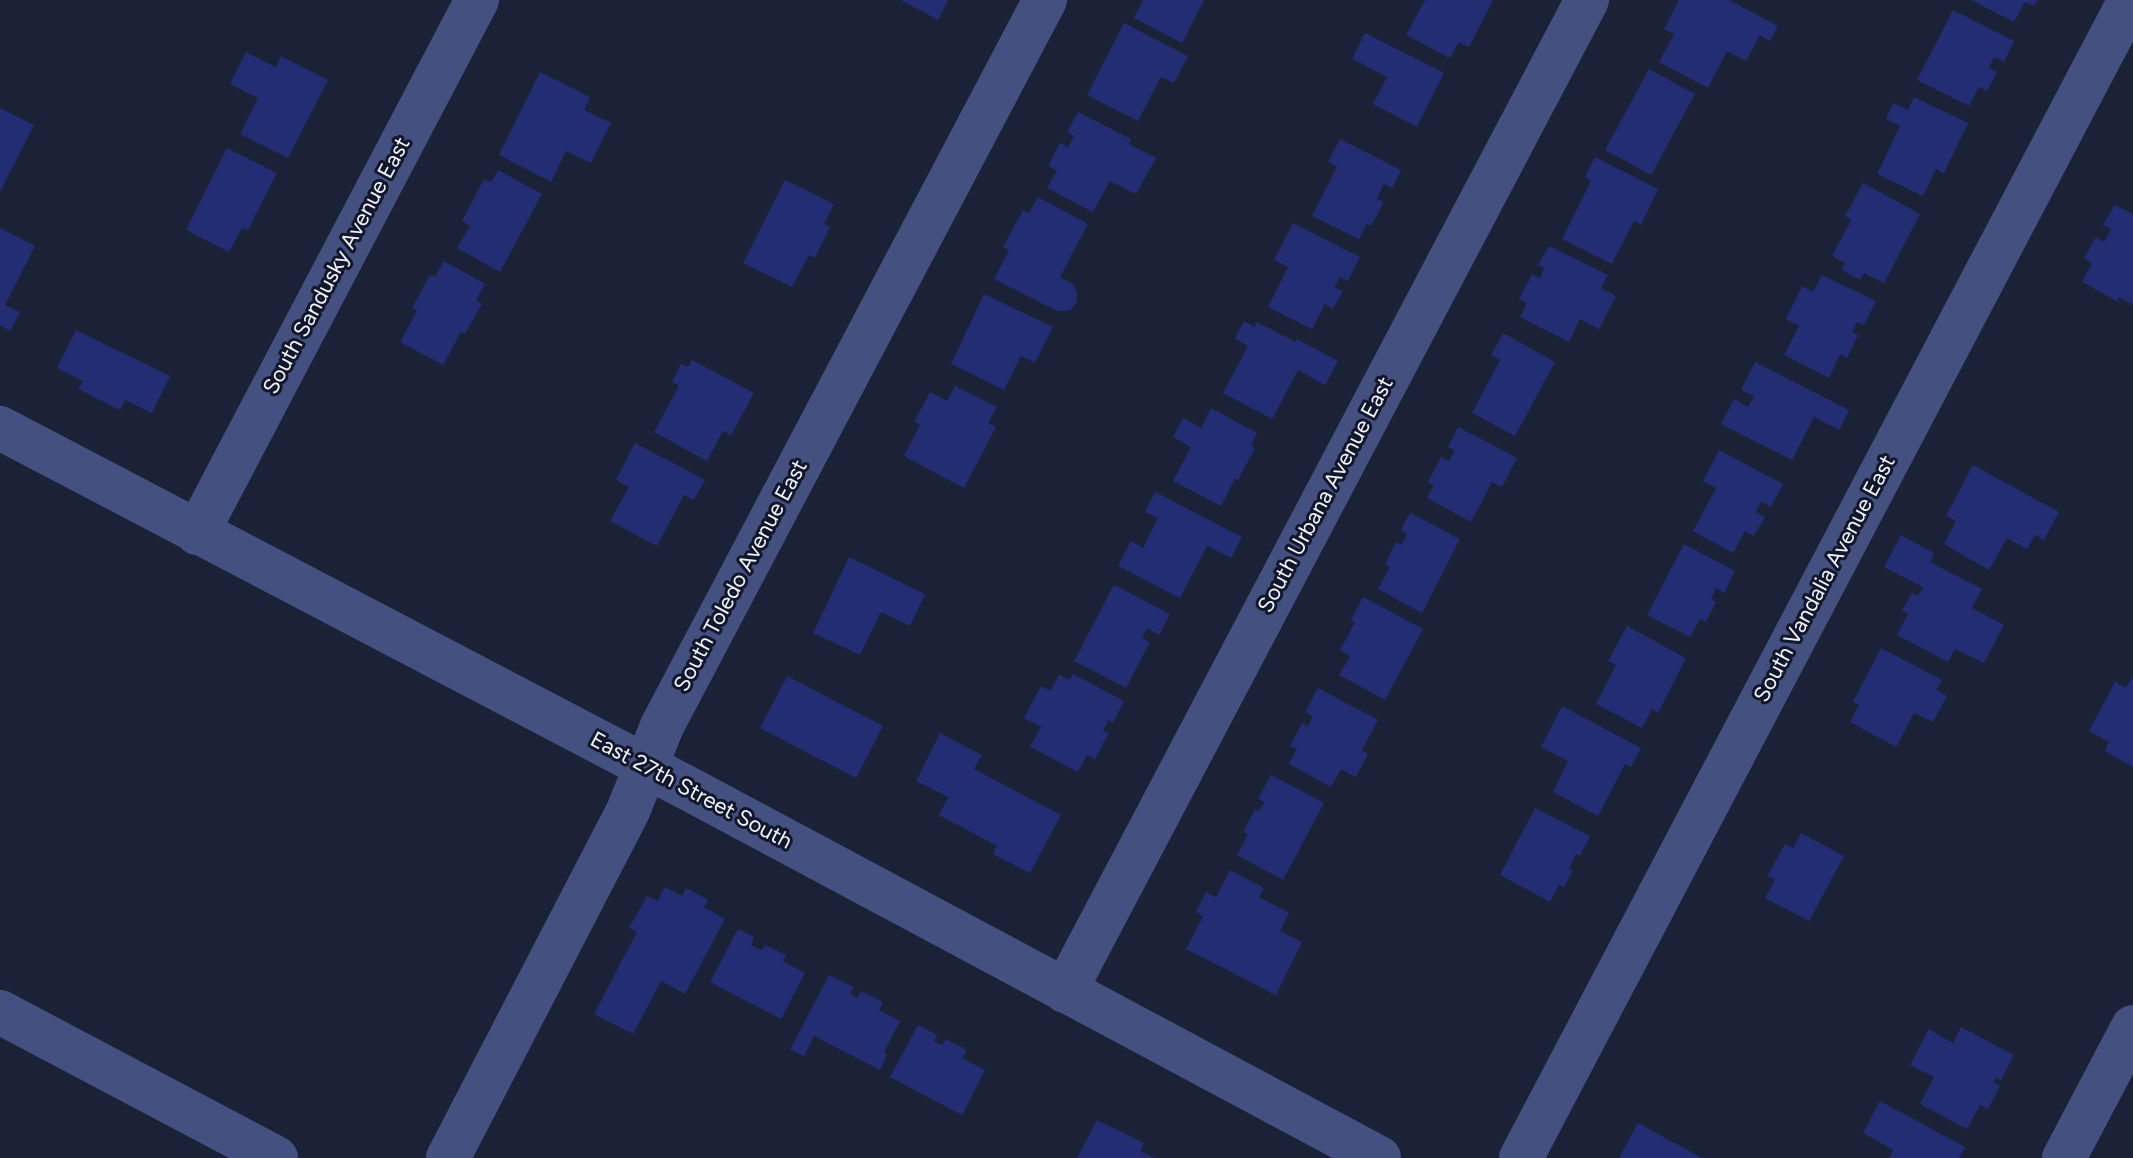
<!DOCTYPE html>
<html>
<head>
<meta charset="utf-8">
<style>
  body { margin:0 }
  canvas { display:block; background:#1b2136 }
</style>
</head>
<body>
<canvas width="2133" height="1158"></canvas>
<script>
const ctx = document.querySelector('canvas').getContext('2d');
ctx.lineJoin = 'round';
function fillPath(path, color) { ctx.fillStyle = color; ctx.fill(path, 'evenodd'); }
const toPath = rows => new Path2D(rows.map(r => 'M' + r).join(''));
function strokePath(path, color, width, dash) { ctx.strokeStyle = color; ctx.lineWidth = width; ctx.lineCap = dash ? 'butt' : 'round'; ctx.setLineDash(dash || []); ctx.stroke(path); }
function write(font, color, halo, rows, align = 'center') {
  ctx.font = font + ' Figtree,sans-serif'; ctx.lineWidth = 6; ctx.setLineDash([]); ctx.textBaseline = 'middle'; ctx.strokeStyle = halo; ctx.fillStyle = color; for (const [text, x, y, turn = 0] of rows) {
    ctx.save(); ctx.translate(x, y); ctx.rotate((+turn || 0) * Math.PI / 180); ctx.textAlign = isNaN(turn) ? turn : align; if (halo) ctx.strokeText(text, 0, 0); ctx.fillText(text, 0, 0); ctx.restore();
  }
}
const building = toPath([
  [901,0,948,0,938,20],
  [1143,0,1204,0,1182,43,1134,18],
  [1425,0,1493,0,1469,47,1459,42,1450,58,1406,35],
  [1679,0,1729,0,1778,26,1770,41,1760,35,1746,61,1727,51,1708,88,1659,62,1674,34,1664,29],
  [1971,0,2037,0,2034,6,2025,2,2014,22],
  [1953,10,2014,41,2004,62,1994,57,1989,68,1997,72,1987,91,1979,87,1969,106,1917,80],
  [1124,23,1188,56,1174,83,1161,77,1138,121,1087,95],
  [1365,33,1444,73,1417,127,1373,104,1387,77,1352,59],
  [246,52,276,67,281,56,328,80,288,158,240,134,258,98,230,84],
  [1649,69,1695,94,1651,175,1605,150],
  [540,72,590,97,584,110,611,123,591,163,566,151,551,182,499,155],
  [1914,97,1968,123,1944,173,1936,169,1923,196,1877,174,1900,126,1886,119,1893,103,1908,110],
  [0,108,34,125,0,192],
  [1078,112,1131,139,1129,144,1156,158,1136,194,1110,181,1093,212,1047,188,1057,170,1048,166,1060,143,1068,147,1074,136,1067,132],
  [1340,139,1401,170,1392,188,1384,184,1377,199,1384,202,1371,226,1367,224,1359,239,1312,216,1337,167,1328,162],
  [227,148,277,173,248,230,242,228,229,252,186,230],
  [1595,157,1658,189,1641,225,1634,221,1612,264,1562,239,1591,181,1585,177],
  [498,170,542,194,500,272,457,248,470,226,462,221,484,179,491,182],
  [785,180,834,204,824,224,830,227,815,258,809,255,792,287,743,263],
  [1863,183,1920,214,1884,283,1864,273,1860,280,1842,270,1845,263,1832,256,1851,220,1845,216],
  [1038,197,1088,224,1060,277,1073,284,1077,292,1077,302,1070,310,1057,311,994,279,1009,250,1003,247,1023,210,1029,213],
  [2115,205,2133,214,2133,305,2119,297,2117,301,2082,282,2092,263,2084,258,2096,237,2104,242,2111,229,2103,225],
  [1293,223,1360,257,1348,281,1340,277,1334,287,1343,291,1333,309,1325,304,1312,329,1268,307,1288,267,1274,260],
  [0,228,35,246,5,305,20,312,10,331,0,325],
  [1549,246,1608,275,1601,288,1616,296,1599,329,1580,319,1569,342,1520,317,1527,303,1519,299,1532,274,1540,278,1544,268,1538,265],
  [444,261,485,284,476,300,482,304,465,334,461,332,443,365,400,342,417,311,412,308,430,275,435,277],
  [1822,275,1876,301,1864,325,1857,322,1852,332,1858,335,1847,358,1840,354,1829,378,1784,355,1799,326,1786,319,1802,286,1813,292],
  [984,294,1053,327,1035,363,1021,356,1004,390,951,364],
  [1244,321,1254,327,1257,322,1296,342,1297,339,1338,361,1325,385,1298,370,1272,419,1223,393,1248,346,1235,339],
  [76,330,170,376,152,413,125,400,120,410,78,389,83,381,57,368],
  [1503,333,1555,362,1515,436,1472,413,1500,360,1491,355],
  [692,360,754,393,731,435,723,431,707,461,654,432,679,386,672,382,681,364,688,367],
  [1755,362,1849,410,1839,430,1814,417,1792,460,1721,424,1734,399,1748,407,1754,396,1741,390],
  [955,386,997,407,988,423,996,427,964,488,904,456,920,425,914,422,930,392,947,401],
  [1211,408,1257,433,1251,445,1255,448,1238,480,1235,478,1221,506,1173,481,1191,447,1173,437,1183,418,1201,428],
  [1458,427,1517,458,1502,487,1492,482,1471,522,1427,498,1434,485,1428,482,1441,457,1449,461,1455,450,1448,447],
  [635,443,705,480,694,500,684,495,657,546,610,521,629,487,616,480],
  [1719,450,1783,484,1771,507,1761,502,1756,512,1765,517,1754,536,1745,531,1733,553,1693,531,1716,488,1703,481],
  [1973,465,2059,512,2044,540,2035,535,2027,549,2007,538,1989,570,1944,544,1956,521,1946,516],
  [1155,492,1242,537,1231,558,1207,546,1180,598,1118,566,1131,541,1143,548,1158,518,1145,512],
  [1410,513,1460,539,1422,613,1378,589,1390,567,1385,565,1396,542,1402,545,1407,534,1401,530],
  [1901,535,1934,553,1930,562,1982,589,1972,608,2004,625,1984,663,1955,649,1948,662,1897,635,1908,614,1902,611,1912,593,1918,596,1923,587,1884,567],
  [1684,544,1735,571,1724,593,1716,588,1711,599,1716,602,1706,622,1700,619,1690,637,1647,615],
  [849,557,925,594,910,626,881,612,860,655,813,633],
  [1114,585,1170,614,1159,635,1147,628,1142,638,1150,642,1126,688,1074,661],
  [1363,597,1423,629,1385,700,1339,675,1350,656,1340,650,1355,622,1351,620],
  [1627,626,1686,658,1658,713,1652,709,1642,728,1596,704,1616,665,1608,661],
  [1881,648,1942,680,1936,690,1947,696,1933,722,1914,713,1896,747,1850,722,1859,705,1853,702],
  [1073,674,1124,701,1113,723,1109,720,1103,730,1109,733,1095,759,1087,755,1078,772,1030,747,1041,727,1024,718,1041,686,1051,691,1059,675,1070,680],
  [787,676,883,726,856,778,760,728],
  [2133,676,2133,767,2105,751,2109,742,2089,731,2115,682,2126,688],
  [1318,688,1378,720,1362,750,1368,754,1356,777,1341,769,1331,787,1289,764,1297,749,1290,746,1302,723,1308,726,1313,716,1305,712],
  [1562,706,1641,748,1631,767,1625,764,1598,816,1553,792,1568,761,1541,747],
  [940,733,982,755,974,769,1061,815,1030,873,993,854,997,846,939,815,948,797,916,781],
  [1271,775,1324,803,1283,880,1237,855,1248,834,1243,832,1255,809,1259,811,1265,802,1258,799],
  [1535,808,1590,836,1580,856,1576,854,1569,868,1573,870,1564,887,1559,885,1550,902,1500,875],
  [1801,833,1844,856,1809,921,1765,898,1775,880,1767,876,1785,844,1793,848],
  [1230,870,1264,888,1259,897,1289,913,1280,931,1302,942,1276,995,1186,949,1203,916,1196,912,1206,892,1216,897],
  [665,887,682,896,686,888,708,900,704,907,725,919,685,994,661,981,633,1034,594,1014,637,932,629,928,647,896,658,901],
  [738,929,754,937,751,945,762,950,765,945,786,955,783,961,805,973,781,1019,710,982],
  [829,975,853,987,850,994,857,998,861,991,883,1002,879,1010,900,1021,884,1052,887,1055,880,1070,814,1036,804,1056,790,1050],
  [918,1025,937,1035,934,1041,942,1045,946,1039,967,1050,962,1058,985,1070,962,1115,890,1077],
  [1961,1027,2014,1055,2001,1080,1996,1078,1993,1082,2000,1086,1988,1109,1980,1105,1967,1129,1920,1104,1934,1077,1910,1065,1929,1029,1953,1043],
  [1880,1101,1965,1147,1959,1158,1889,1158,1893,1150,1863,1133],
  [1097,1120,1144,1143,1140,1151,1155,1158,1077,1158],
  [1638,1123,1702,1158,1619,1158]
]);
const minor = toPath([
  [0,428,693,791,1379,1158],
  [197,533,477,0],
  [1065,991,1587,0],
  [0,1012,276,1158],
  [448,1158,628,811,662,726,1045,0],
  [1521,1158,2130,0],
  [2064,1158,2133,1027]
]);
const streetNames = [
  ["South Sandusky Avenue East",337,266,-62],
  ["South Urbana Avenue East",1326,495,-62],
  ["South Toledo Avenue East",741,576,-62],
  ["South Vandalia Avenue East",1825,579,-62],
  ["East 27th Street South",691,791,28]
];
fillPath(building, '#222d73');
strokePath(minor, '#435080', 44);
write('22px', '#f1f4fc', '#12172b', streetNames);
</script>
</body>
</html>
